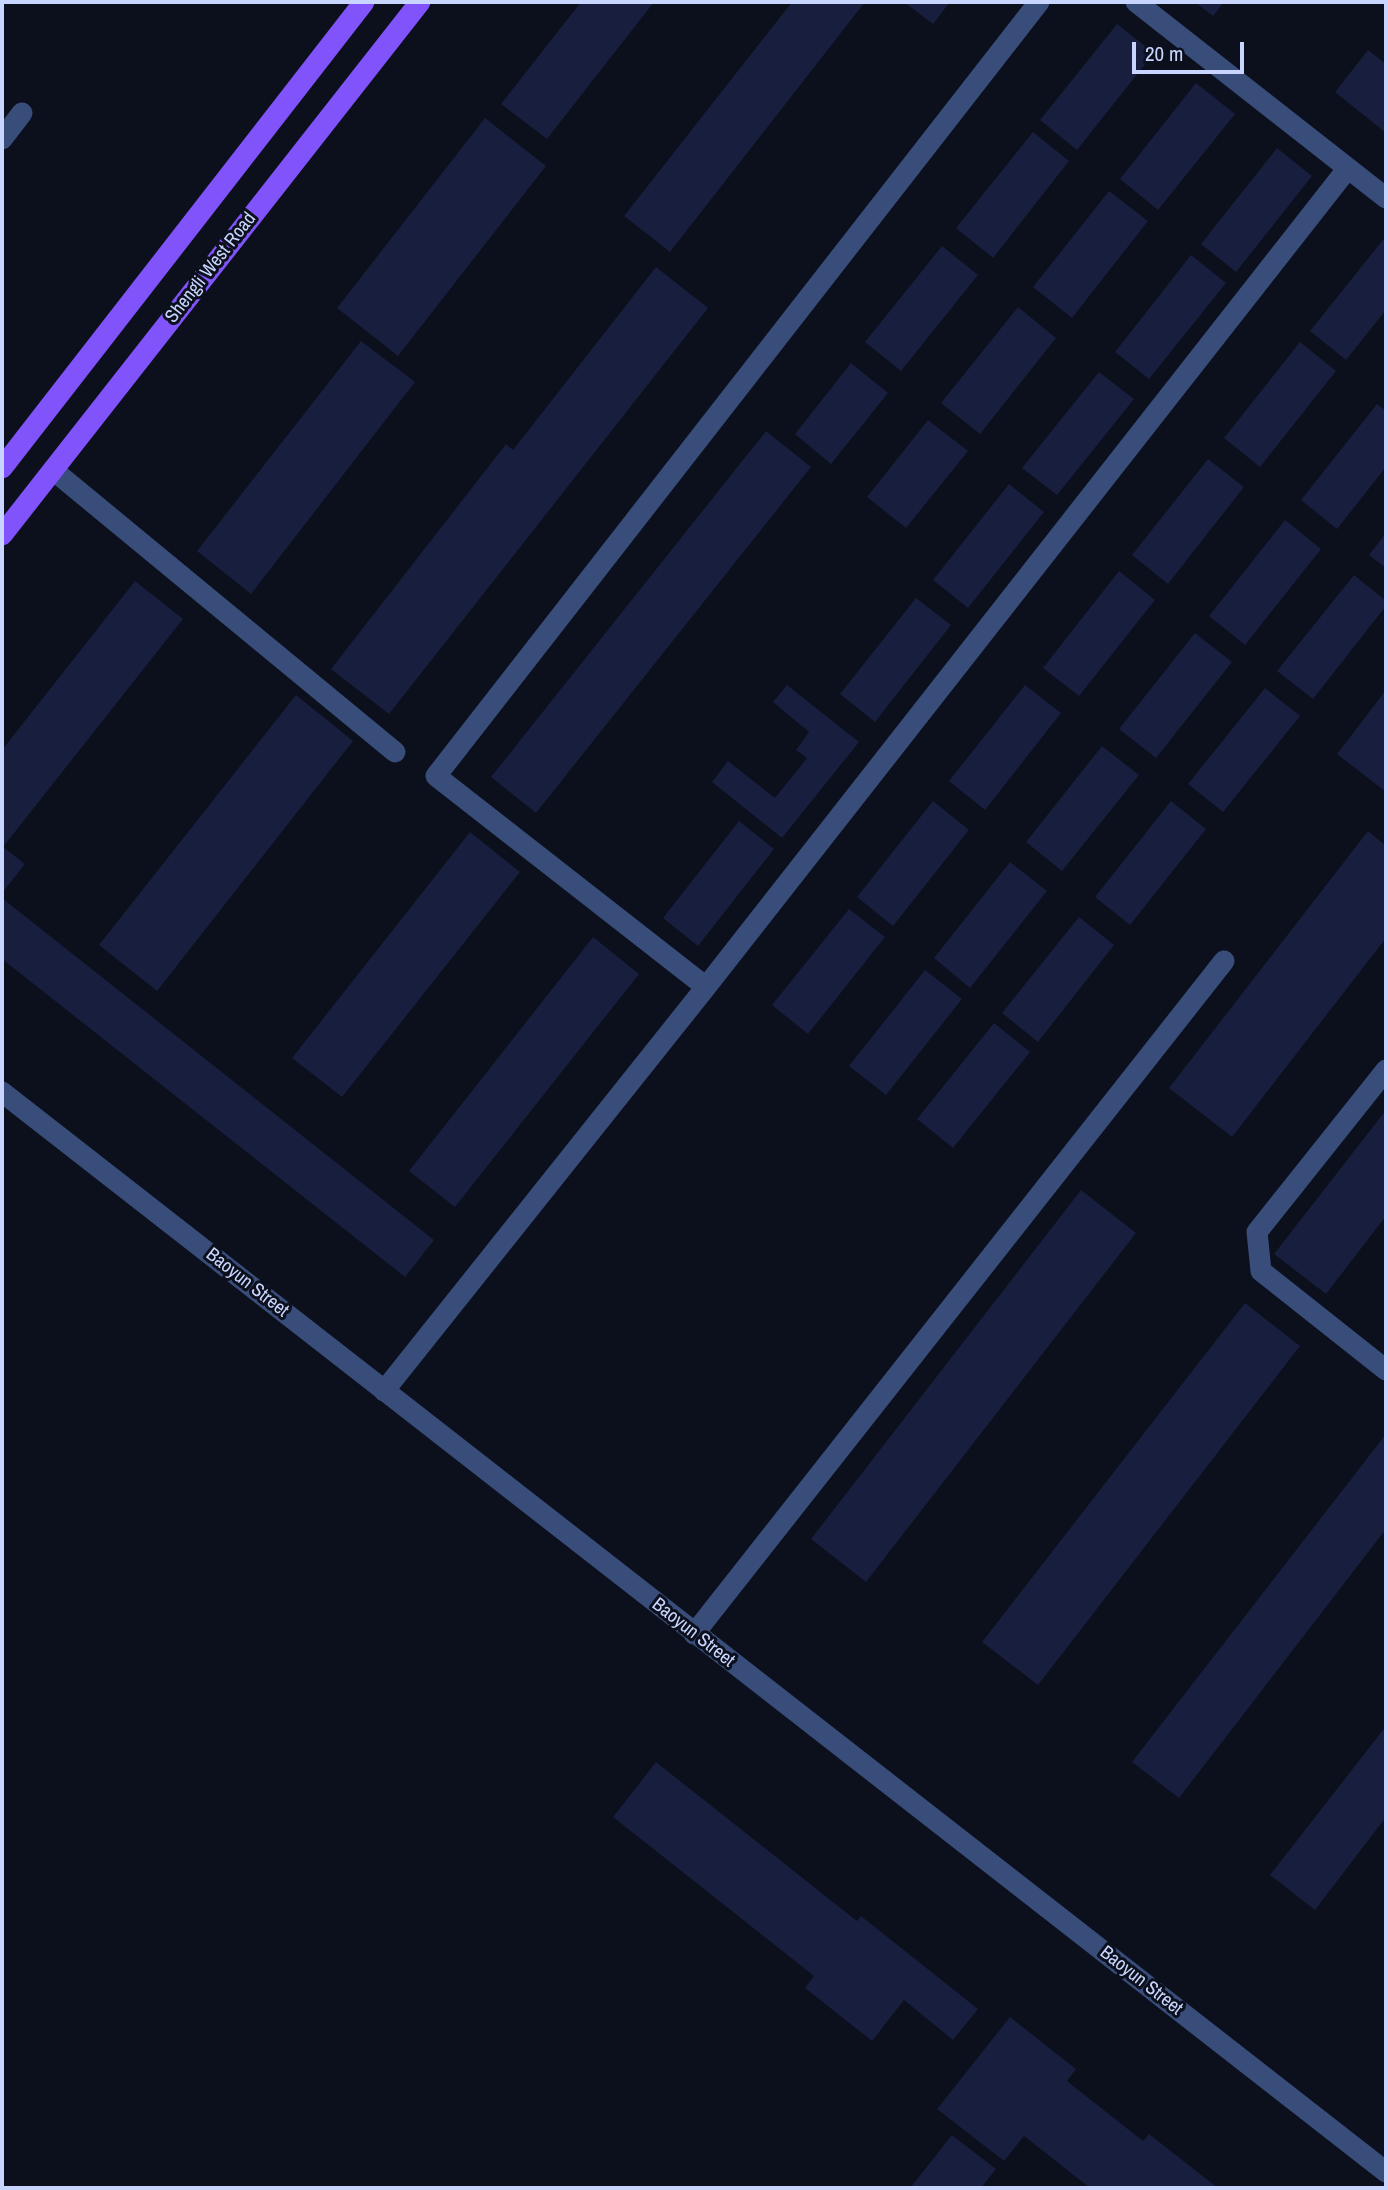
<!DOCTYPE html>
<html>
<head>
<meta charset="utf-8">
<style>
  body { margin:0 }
  #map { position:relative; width:1388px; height:2190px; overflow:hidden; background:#0c0f1c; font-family:"Archivo Narrow",sans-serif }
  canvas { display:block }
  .frame { position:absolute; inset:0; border:4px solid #c8d5fe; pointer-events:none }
  .scale { position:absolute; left:1132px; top:42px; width:112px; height:32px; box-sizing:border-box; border:4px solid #c8d5fe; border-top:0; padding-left:9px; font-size:21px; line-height:24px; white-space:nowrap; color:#c8d5fe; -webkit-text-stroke:5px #0c0f1c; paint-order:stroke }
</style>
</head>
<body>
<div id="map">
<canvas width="1388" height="2190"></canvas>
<div class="frame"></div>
<div class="scale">20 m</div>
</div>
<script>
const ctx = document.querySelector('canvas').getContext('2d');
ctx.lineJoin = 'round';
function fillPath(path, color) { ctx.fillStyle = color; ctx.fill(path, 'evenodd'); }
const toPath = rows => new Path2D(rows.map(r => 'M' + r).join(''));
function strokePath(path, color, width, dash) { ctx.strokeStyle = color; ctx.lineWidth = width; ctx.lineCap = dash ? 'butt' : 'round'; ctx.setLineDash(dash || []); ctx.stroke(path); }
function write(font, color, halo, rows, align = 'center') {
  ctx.font = font + ' "Archivo Narrow",sans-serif'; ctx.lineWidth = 6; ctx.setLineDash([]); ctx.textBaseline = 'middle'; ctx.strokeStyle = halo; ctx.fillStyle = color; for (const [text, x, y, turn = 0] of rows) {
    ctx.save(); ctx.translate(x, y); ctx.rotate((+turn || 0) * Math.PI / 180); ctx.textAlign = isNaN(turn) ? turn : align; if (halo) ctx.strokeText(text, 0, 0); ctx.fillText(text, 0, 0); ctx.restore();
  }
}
const building = toPath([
  [581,2,654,2,547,139,501,104],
  [792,2,865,2,670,252,624,216],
  [904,2,950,2,933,24],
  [1195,2,1224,2,1213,16],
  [1117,24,1154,53,1077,150,1040,120],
  [1368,50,1386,64,1386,133,1335,92],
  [1196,83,1235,114,1158,210,1120,179],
  [485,118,546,166,398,356,337,308],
  [1033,132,1069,161,993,258,956,228],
  [1277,148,1312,176,1236,272,1201,244],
  [1109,191,1148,221,1072,318,1033,287],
  [1386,236,1386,310,1346,360,1310,331],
  [942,246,978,275,901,371,865,342],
  [1191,255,1226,283,1149,379,1115,352],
  [656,267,708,308,389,714,331,669,506,444,513,450],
  [1018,307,1056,338,980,434,941,403],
  [361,341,415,382,251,594,197,551],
  [1300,342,1336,371,1260,467,1224,438],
  [851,363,888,393,831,464,795,434],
  [1099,372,1134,399,1057,495,1022,468],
  [1377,404,1386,411,1386,467,1337,529,1301,500],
  [928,420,968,451,906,528,867,497],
  [766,431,811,467,536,813,491,777],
  [1208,459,1244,487,1168,584,1132,555],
  [1009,484,1044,512,968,608,933,580],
  [1285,520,1321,549,1245,645,1209,616],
  [1386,533,1386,568,1369,555],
  [1119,571,1155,600,1079,696,1043,668],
  [1354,575,1386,601,1386,606,1313,699,1277,671],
  [135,581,183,619,3,847,25,864,2,893,2,750],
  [916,598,951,625,875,722,840,694],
  [1195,633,1232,662,1156,758,1119,729],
  [787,685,859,742,782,838,712,782,728,761,775,798,807,758,796,750,809,732,773,702],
  [1025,685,1061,713,985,810,949,781],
  [1265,688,1300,716,1223,812,1188,784],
  [1386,690,1386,792,1337,754],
  [296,695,353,741,157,991,99,945],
  [1102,746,1139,775,1062,871,1026,842],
  [933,801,969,830,893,926,857,897],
  [1171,801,1206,829,1130,925,1095,897],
  [739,821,774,849,698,946,663,918],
  [1368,831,1386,846,1386,938,1232,1137,1169,1088],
  [470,832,520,872,342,1097,292,1058],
  [1010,862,1047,891,970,988,934,958],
  [2,898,434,1240,405,1277,2,959],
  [849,909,885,937,808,1034,772,1005],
  [1079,917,1114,945,1038,1042,1002,1013],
  [593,937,639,974,455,1207,409,1171],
  [925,970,962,999,886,1095,849,1066],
  [994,1023,1030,1052,953,1148,917,1119],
  [1386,1110,1386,1216,1326,1294,1274,1254],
  [1081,1190,1136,1233,866,1582,811,1539],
  [1245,1303,1300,1346,1038,1685,982,1642],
  [1386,1434,1386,1529,1179,1798,1132,1762],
  [1386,1726,1386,1817,1315,1910,1270,1875],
  [656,1762,857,1921,861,1916,978,2009,953,2040,904,2000,872,2041,805,1988,814,1976,613,1817],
  [1010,2017,1076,2069,1067,2081,1143,2141,1149,2134,1218,2188,1090,2188,1024,2136,1004,2161,937,2109],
  [952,2135,996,2169,981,2188,910,2188]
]);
const minor = toPath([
  [1136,2,1386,198],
  [2,139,22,113],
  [53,470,395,752],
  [706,987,436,776,1039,2],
  [1386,1070,1257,1232,1261,1271,1386,1370],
  [2,1092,1386,2172],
  [384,1391,706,987,1348,168],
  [694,1634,1224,961]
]);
const major = toPath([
  [2,468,364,2],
  [2,535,420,2]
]);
const streetNames = [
  ["Shengli West Road",211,268,-52],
  ["Baoyun Street",247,1283,38],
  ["Baoyun Street",693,1633,38],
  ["Baoyun Street",1141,1981,38]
];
fillPath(building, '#181e3d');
strokePath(minor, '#384d7a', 21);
strokePath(major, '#8153fa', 21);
write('19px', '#c8d5fe', '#0c0f1c', streetNames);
</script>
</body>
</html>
